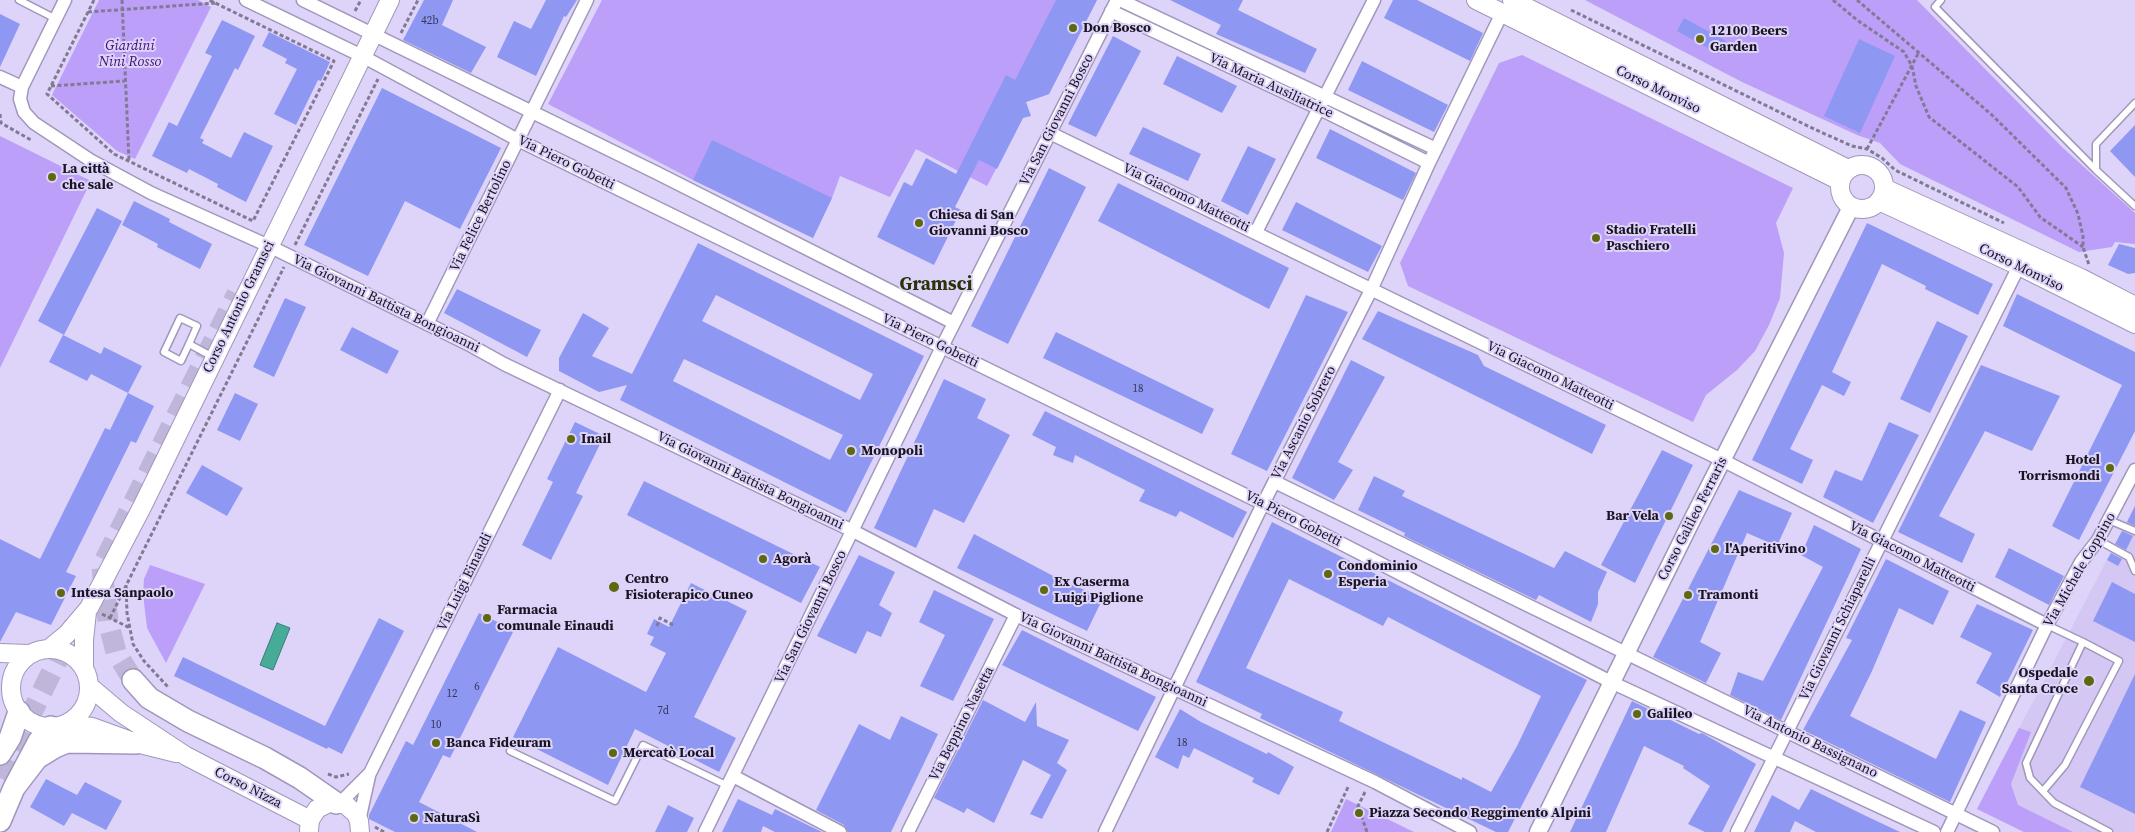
<!DOCTYPE html>
<html>
<head>
<meta charset="utf-8">
<style>
  body { margin:0 }
  canvas { display:block; background:#ded3f9 }
</style>
</head>
<body>
<canvas width="2135" height="832"></canvas>
<script>
const ctx = document.querySelector('canvas').getContext('2d');
ctx.lineJoin = 'round';
function fillPath(path, color) { ctx.fillStyle = color; ctx.fill(path, 'evenodd'); }
const toPath = rows => new Path2D(rows.map(r => 'M' + r).join(''));
function strokePath(path, color, width, dash) { ctx.strokeStyle = color; ctx.lineWidth = width; ctx.lineCap = dash ? 'butt' : 'round'; ctx.setLineDash(dash || []); ctx.stroke(path); }
function write(font, color, halo, rows, align = 'center') {
  ctx.font = font + ' "Source Serif 4",serif'; ctx.lineWidth = 4; ctx.setLineDash([]); ctx.textBaseline = 'middle'; ctx.strokeStyle = halo; ctx.fillStyle = color; for (const [text, x, y, turn = 0] of rows) {
    ctx.save(); ctx.translate(x, y); ctx.rotate((+turn || 0) * Math.PI / 180); ctx.textAlign = isNaN(turn) ? turn : align; if (halo) ctx.strokeText(text, 0, 0); ctx.fillText(text, 0, 0); ctx.restore();
  }
}
const built = toPath([
  [2135,506,2135,832,2024,832,1977,809]
]);
const green = toPath([
  [99,0,198,0,211,7,135,159,117,151,52,95],
  [602,0,1097,0,1049,94,1026,102,1023,118,987,186,916,149,890,197,840,176,832,198,813,238,693,180,548,104],
  [1585,0,1917,0,2063,148,2135,213,2135,244,2115,242,2112,247,2079,252,1900,164,1880,143,1857,135,1742,82],
  [1522,55,1793,188,1776,223,1784,253,1780,298,1769,325,1755,351,1737,370,1706,395,1693,422,1408,286,1400,263,1499,63],
  [0,136,91,181,0,368],
  [150,565,205,584,166,663,147,628,143,594,144,579],
  [2019,728,2031,732,2011,784,2018,805,2073,832,2024,832,1977,809],
  [1346,799,1414,832,1331,832]
]);
const water = toPath([
  [277,623,290,628,273,670,260,665,277,623]
]);
const building = toPath([
  [424,0,453,0,442,25,486,47,471,73,403,40],
  [546,0,577,0,566,17,564,16,536,76,497,57,514,21,531,29],
  [1056,0,1097,0,1049,94,1026,102,1031,116,1023,118,997,169,979,160,955,207,961,210,934,265,877,237,904,182,912,186,926,158,956,174,1006,75,1015,80],
  [1170,0,1243,0,1238,10,1317,49,1305,73,1216,34,1221,25],
  [1393,0,1417,0,1483,33,1470,61,1384,18],
  [0,14,20,24,0,67],
  [1684,18,1726,41,1719,54,1677,31],
  [222,20,255,36,238,70,235,68,200,138,204,140,202,143,231,158,244,132,273,146,246,202,217,187,218,184,189,169,187,173,152,156,169,122,177,126,212,56,205,53],
  [269,32,330,62,321,81,318,80,296,125,274,114,297,69,285,63,287,59,262,46],
  [1113,36,1141,51,1096,137,1068,124],
  [1859,39,1895,56,1860,133,1824,116],
  [1177,56,1237,86,1222,113,1163,84],
  [1362,61,1448,105,1434,132,1348,90],
  [382,88,501,148,460,229,405,201,368,276,304,245],
  [2135,125,2135,177,2110,151],
  [1143,127,1201,154,1188,181,1129,154],
  [1330,129,1416,173,1403,200,1316,158],
  [712,140,832,198,813,238,693,180],
  [1248,146,1276,159,1248,215,1221,201],
  [1049,168,1086,187,1008,344,971,326],
  [1118,183,1289,268,1269,309,1098,221],
  [134,201,170,219,169,222,212,244,200,269,157,247,158,244,122,225],
  [1296,202,1382,246,1368,272,1282,230],
  [97,208,122,221,64,335,38,321],
  [1867,223,1993,284,1978,315,1925,289,1926,286,1882,264,1832,372,1851,382,1844,396,1822,385,1790,449,1813,460,1802,484,1752,460],
  [698,243,924,356,846,513,620,400,627,385,599,392,559,371,559,358,583,313,609,328,592,356,632,374],
  [716,295,873,374,860,400,702,321],
  [684,359,843,435,830,460,673,381],
  [2119,244,2135,248,2135,273,2128,274,2108,265],
  [457,289,541,330,527,357,444,313],
  [2017,294,2135,352,2135,431,2079,540,2052,526,2122,385,2003,326],
  [1306,295,1348,312,1267,471,1231,454],
  [285,298,306,307,274,377,253,367],
  [1378,311,1478,355,1484,366,1606,425,1592,454,1362,339],
  [1937,321,1968,336,1930,413,1900,399],
  [352,327,399,351,387,374,340,350],
  [1056,332,1214,409,1202,434,1043,358],
  [63,335,101,354,104,347,142,366,128,393,91,374,87,381,49,362],
  [1351,360,1385,377,1338,462,1353,470,1334,500,1292,478],
  [1981,365,2060,396,2032,451,1985,431,1939,516,1975,534,1962,563,1898,532],
  [944,379,986,399,977,418,1010,435,964,523,934,509,916,548,874,528],
  [128,393,154,406,136,443,131,441,66,572,76,576,51,625,16,612,0,642,0,539,40,559,105,428,110,430],
  [235,393,258,404,240,441,217,430],
  [1045,411,1247,512,1233,538,1180,511,1176,517,1139,501,1145,490,1075,455,1073,463,1053,455,1056,447,1032,435],
  [575,422,604,436,576,493,583,496,551,560,522,545,553,482,547,479],
  [1889,422,1919,435,1873,523,1823,497,1835,470,1862,481],
  [1662,450,1693,465,1635,583,1601,565],
  [202,465,243,488,227,516,186,493],
  [1374,476,1405,491,1402,496,1554,568,1565,551,1607,572,1598,592,1598,604,1591,622,1539,595,1536,600,1404,536,1405,533,1358,510],
  [644,481,820,567,801,603,627,515],
  [1739,490,1792,513,1777,546,1747,533,1700,642,1721,653,1706,683,1653,657],
  [2135,506,2135,526,2127,522],
  [1272,522,1587,680,1508,832,1496,832,1448,809,1260,718,1262,714,1196,682],
  [1289,579,1383,626,1388,617,1541,696,1517,746,1491,792,1462,777,1462,780,1339,721,1343,712,1246,668],
  [1814,525,1861,549,1781,720,1730,695,1738,672,1763,681,1823,567,1801,555],
  [2122,531,2133,536,2126,550,2115,544],
  [974,534,1057,578,1103,598,1087,631,957,568],
  [2009,548,2064,576,2049,605,1995,577],
  [2111,553,2122,559,2118,566,2107,560],
  [859,555,895,572,879,605,892,613,881,637,867,631,856,654,817,636],
  [1886,559,1949,591,1933,625,1899,608,1872,671,1850,716,1936,759,1960,710,1986,722,1950,802,1803,730,1852,640,1846,638],
  [2112,582,2135,594,2135,642,2093,621],
  [691,583,747,611,694,717,736,738,719,772,635,729,608,785,513,737,558,647,646,692,666,653,650,645,654,637,647,634,654,619,669,627],
  [934,590,994,619,953,701,920,686,945,635,919,622],
  [1977,604,2033,630,2000,697,1976,683,1992,653,1960,637],
  [479,613,514,630,450,758,443,755,419,802,477,832,395,832,369,819,369,815,406,741,413,745],
  [379,618,404,631,342,754,328,747,327,749,174,676,183,657,325,726],
  [1022,630,1156,697,1138,731,1002,665],
  [2135,674,2135,814,2080,787],
  [983,700,1025,722,1036,702,1037,726,1069,740,1057,763,1067,770,1042,819,1030,814,1051,775,1023,760,994,823,967,808,964,813,934,798],
  [1632,701,1699,734,1702,733,1756,764,1722,832,1705,832,1688,824,1710,786,1683,768,1684,766,1644,746,1606,832,1570,832],
  [1180,709,1201,722,1267,754,1268,752,1294,767,1279,795,1252,782,1254,778,1194,748,1189,758,1183,755,1178,769,1155,757],
  [901,716,938,734,891,832,848,832,844,825,816,810,859,724,890,740],
  [46,779,77,795,85,782,122,801,106,830,72,813,64,826,30,807],
  [1811,789,1866,816,1900,832,1816,832,1795,821,1790,832,1754,832,1772,795,1799,810],
  [738,799,772,815,775,809,822,832,775,832,763,826,761,832,722,832],
  [668,805,694,818,687,832,655,832]
]);
const trunkTunnel = toPath([
  [105,560,237,294],
  [102,568,108,621,116,652,133,680],
  [0,778,75,624]
]);
const path = toPath([
  [94,0,47,94,114,154,253,221,334,61,209,0],
  [122,0,129,161],
  [1833,0,1857,20,1904,52,1912,66,1916,86,1929,117,2018,187,2040,217,2083,247],
  [1857,0,1992,115,2066,188,2078,214,2083,236,2083,247,2089,265],
  [1571,10,1814,129,1852,146,1867,149,1882,158,1895,170,2004,223],
  [355,11,361,0],
  [88,12,215,3],
  [401,33,418,0],
  [51,86,125,81],
  [0,114,1,123,31,140],
  [1867,149,1919,52],
  [295,245,378,79],
  [126,585,127,613,133,644,144,661,169,688],
  [102,614,130,628],
  [110,618,284,267],
  [657,626,660,618,675,626],
  [328,774,336,777,349,774],
  [1365,792,1358,806,1367,832],
  [375,827,384,832],
  [1327,832,1349,785]
]);
const service = toPath([
  [19,0,56,19],
  [1941,0,1935,7,2096,170],
  [2135,103,2096,144,2096,170,2135,206],
  [189,344,197,326,180,318,164,352,181,361,189,344,213,357],
  [2109,520,2135,531],
  [2098,540,2129,557,2135,571],
  [2047,625,2083,642,2026,763,2030,778,2054,803,2109,832],
  [510,751,615,801,643,745,728,786],
  [2043,791,2065,765,2119,661,2083,642]
]);
const minor = toPath([
  [65,0,22,87,20,99,24,112,34,123,90,160,151,193,269,246,468,344,504,364,853,531,1016,615,1375,782,1470,832],
  [246,0,362,56,518,140,1274,509,1613,683,1934,832],
  [303,0,657,173,954,323],
  [1120,0,1436,149],
  [1111,11,1318,108,1429,163],
  [0,77,22,87],
  [1050,133,1722,460,2047,625],
  [1256,232,1374,0],
  [427,324,587,0],
  [1275,482,1993,832],
  [733,776,840,832],
  [340,803,370,773,560,390],
  [359,821,369,776],
  [705,832,942,347,1117,0],
  [908,832,1016,615],
  [1105,832,1257,516,1372,288,1429,163,1502,13],
  [1737,832,2019,266],
  [1947,832,2047,625,2081,562,2098,540,2135,470]
]);
const tertiary = toPath([
  [1538,832,1694,516,1851,207]
]);
const secondary = toPath([
  [1476,0,1840,181],
  [1512,0,1848,169],
  '1840 187a22 22 0 1 1 44 0a22 22 0 1 1-44 0Z',
  [1884,188,2081,278,2135,306],
  [1879,201,2019,266,2135,324],
  [50,648,67,634,89,608,142,507,390,0],
  '11 688a39 39 0 1 1 78 0a39 39 0 1 1-78 0Z',
  [0,653,29,654],
  [84,668,84,640,87,612],
  [89,686,121,713,186,756,310,820],
  [66,724,92,727,136,743,176,753],
  [309,830,310,820,317,809,329,803,336,803,346,805,356,814,359,821,360,832]
]);
const trunk = toPath([
  [133,680,149,698,188,721,265,758,300,778,336,803],
  [0,754,10,738,19,712],
  [14,788,37,758,55,747,67,742,136,743],
  [0,821,14,788,39,741,51,727]
]);
const markers = [
  [1073,28,5,"#5c6910"],
  [1700,39,5,"#5c6910"],
  [52,177,5,"#5c6910"],
  [919,223,5,"#5c6910"],
  [1596,238,5,"#5c6910"],
  [571,439,5,"#5c6910"],
  [851,451,5,"#5c6910"],
  [2110,468,5,"#5c6910"],
  [1669,516,5,"#5c6910"],
  [1715,549,5,"#5c6910"],
  [763,559,5,"#5c6910"],
  [1328,574,5,"#5c6910"],
  [614,587,6,"#5c6910"],
  [1044,590,5,"#5c6910"],
  [61,593,5,"#5c6910"],
  [1688,595,5,"#5c6910"],
  [487,618,5,"#5c6910"],
  [2089,681,6,"#5c6910"],
  [1637,714,5,"#5c6910"],
  [436,743,5,"#5c6910"],
  [613,753,5,"#5c6910"],
  [1359,813,5,"#5c6910"],
  [414,818,5,"#5c6910"]
];
const numberNames = [
  ["42b",430,21],
  ["18",1138,389],
  ["6",477,687],
  ["12",452,694],
  ["7d",663,711],
  ["10",436,725],
  ["18",1182,743]
];
const poiNames = [
  ["Don Bosco",1083,28],
  ["12100 Beers",1710,31],
  ["Garden",1710,47],
  ["La città",62,169],
  ["che sale",62,185],
  ["Chiesa di San",929,215],
  ["Giovanni Bosco",929,231],
  ["Stadio Fratelli",1606,230],
  ["Paschiero",1606,246],
  ["Inail",581,439],
  ["Monopoli",861,451],
  ["Hotel",2100,460,"right"],
  ["Torrismondi",2100,476,"right"],
  ["Bar Vela",1659,516,"right"],
  ["l'AperitiVino",1725,549],
  ["Agorà",773,559],
  ["Condominio",1338,566],
  ["Esperia",1338,582],
  ["Centro",625,579],
  ["Fisioterapico Cuneo",625,595],
  ["Ex Caserma",1054,582],
  ["Luigi Piglione",1054,598],
  ["Intesa Sanpaolo",71,593],
  ["Tramonti",1698,595],
  ["Farmacia",497,610],
  ["comunale Einaudi",497,626],
  ["Ospedale",2078,673,"right"],
  ["Santa Croce",2078,689,"right"],
  ["Galileo",1647,714],
  ["Banca Fideuram",446,743],
  ["Mercatò Local",623,753],
  ["Piazza Secondo Reggimento Alpini",1369,813],
  ["NaturaSì",424,818]
];
const parkNames = [
  ["Giardini",130,46],
  ["Nini Rosso",130,62]
];
const streetNames = [
  ["Via Maria Ausiliatrice",1271,86,25],
  ["Corso Monviso",1658,90,26],
  ["Via San Giovanni Bosco",1057,120,-63],
  ["Via Piero Gobetti",566,163,26],
  ["Via Giacomo Matteotti",1186,198,26],
  ["Via Felice Bertolino",481,216,-64],
  ["Corso Monviso",2021,268,26],
  ["Via Giovanni Battista Bongioanni",386,304,26],
  ["Corso Antonio Gramsci",239,307,-64],
  ["Via Piero Gobetti",930,341,26],
  ["Via Giacomo Matteotti",1550,376,26],
  ["Via Ascanio Sobrero",1304,423,-63],
  ["Via Giovanni Battista Bongioanni",750,481,26],
  ["Via Piero Gobetti",1293,519,27],
  ["Corso Galileo Ferraris",1693,519,-63],
  ["Via Giacomo Matteotti",1912,557,27],
  ["Via Michele Coppino",2080,570,-60],
  ["Via Luigi Einaudi",465,582,-64],
  ["Via San Giovanni Bosco",811,617,-64],
  ["Via Giovanni Schiaparelli",1838,629,-64],
  ["Via Giovanni Battista Bongioanni",1113,660,25],
  ["Via Beppino Nasetta",962,724,-63],
  ["Via Antonio Bassignano",1810,742,26],
  ["Corso Nizza",248,788,27]
];
const districtNames = [
  ["Gramsci",936,285]
];
fillPath(built, '#d4c7f4');
fillPath(green, '#bc9ff9');
fillPath(water, '#46ab97');
strokePath(water, '#387e74', 1);
fillPath(building, '#8e98f2');
strokePath(trunkTunnel, '#c0b6d9', 21, [21, 11]);
strokePath(service, '#a197bb', 9);
strokePath(minor, '#a197bb', 15);
strokePath(tertiary, '#a197bb', 19);
strokePath(secondary, '#a197bb', 20);
strokePath(trunk, '#a197bb', 24);
strokePath(path, '#827a95', 3, [4, 2.5]);
strokePath(service, '#fff', 6);
strokePath(minor, '#fff', 12);
strokePath(tertiary, '#fff', 16);
strokePath(secondary, '#fff', 18);
strokePath(trunk, '#fff', 21);
for (const [x, y, r, color] of markers) { const dot = new Path2D(); dot.arc(x, y, r, 0, 2 * Math.PI); ctx.fillStyle = color; ctx.fill(dot); strokePath(dot, '#ded3f9', 2); }
write('11px', '#363555', null, numberNames);
write('bold 14px', '#181421', '#ded3f9', poiNames, 'left');
write('italic 14px', '#3f0d75', '#ded3f9', parkNames);
write('14px', '#181421', '#ded3f9', streetNames);
write('bold 19px', '#2c320a', '#ded3f9', districtNames);
</script>
</body>
</html>
